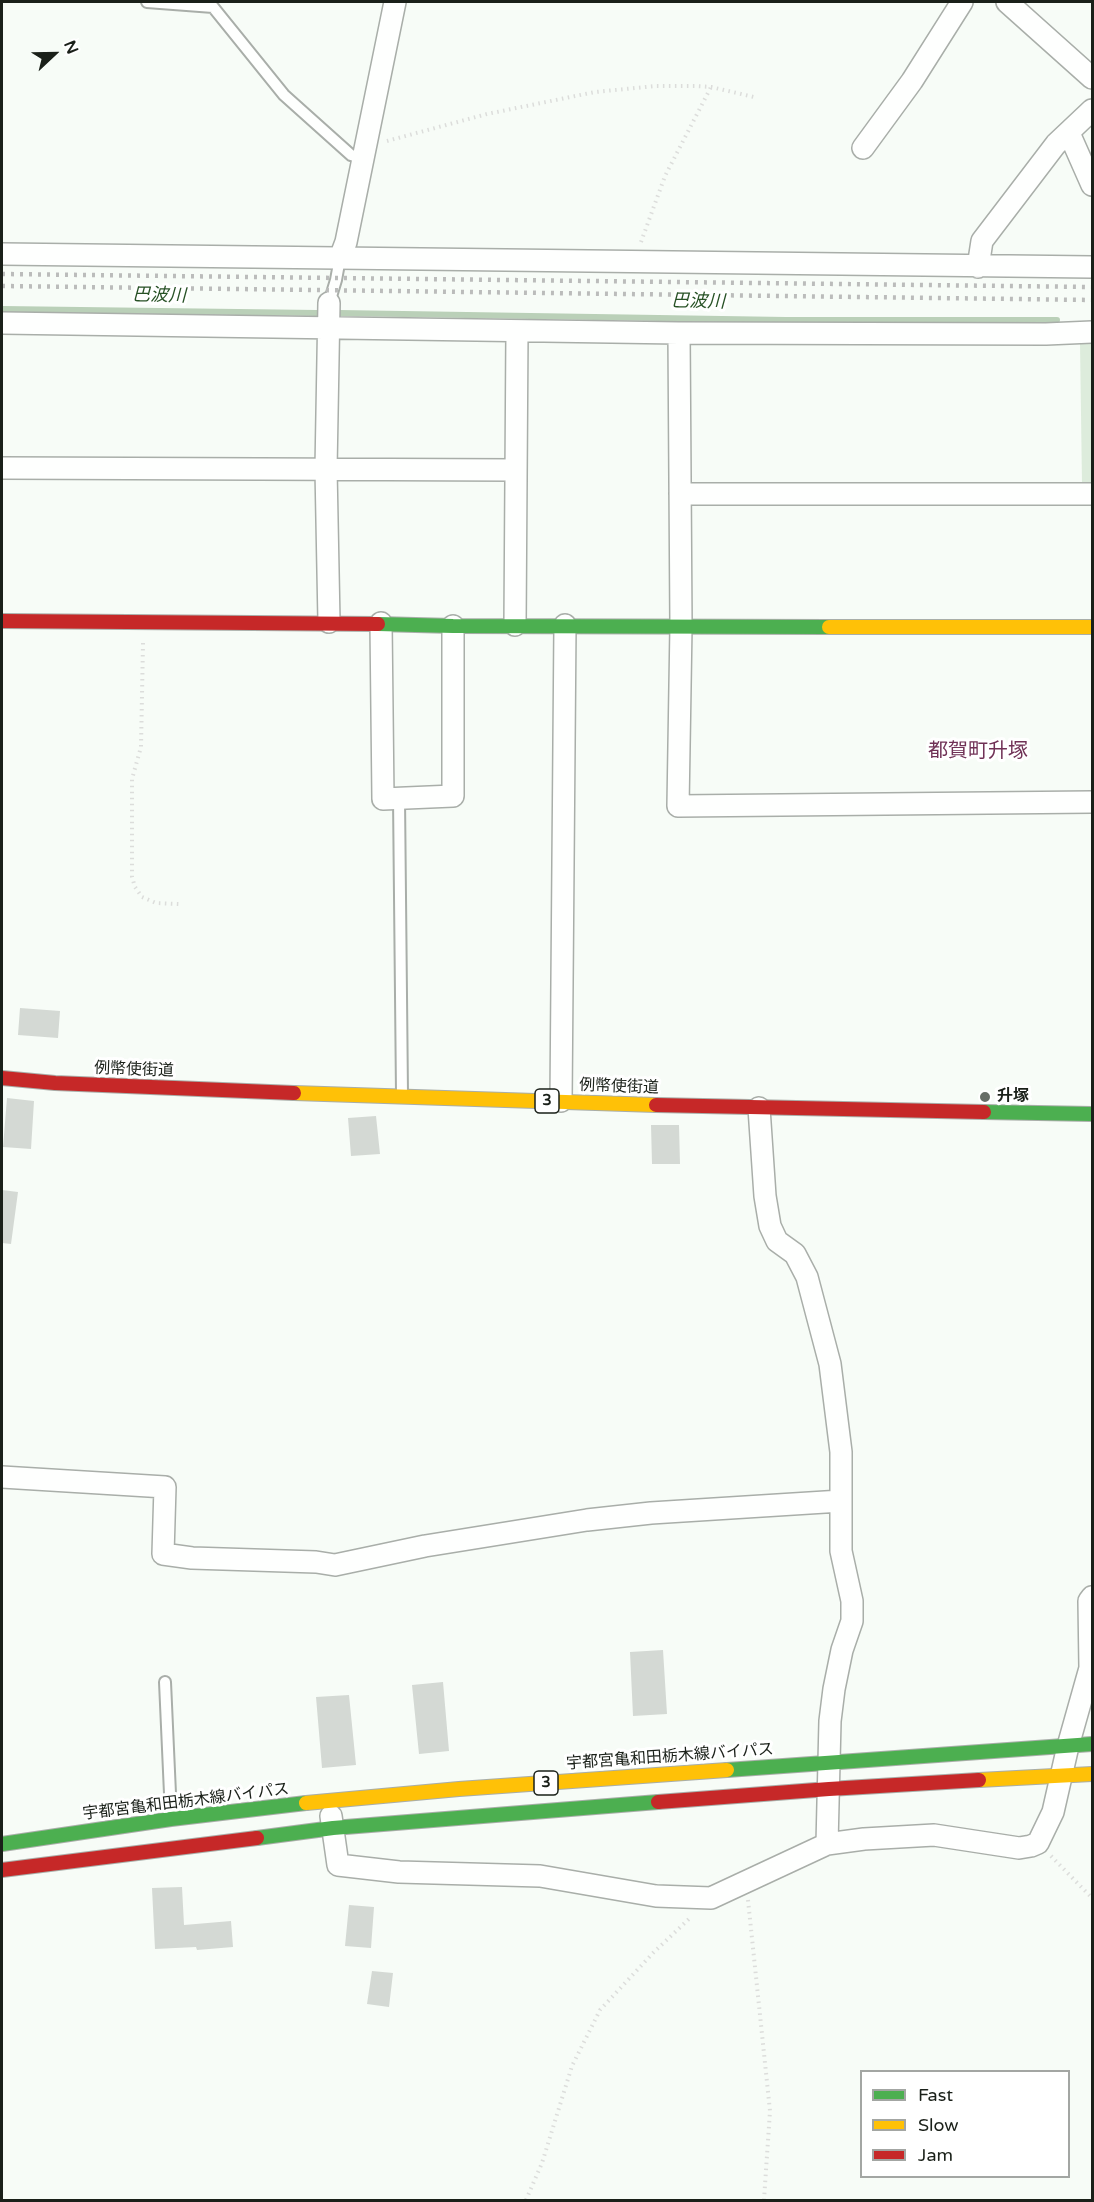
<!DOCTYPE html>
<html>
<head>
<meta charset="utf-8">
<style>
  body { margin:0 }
  #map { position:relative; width:1094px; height:2202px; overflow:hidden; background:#f7fcf7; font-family:"Varela Round",sans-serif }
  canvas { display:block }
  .frame { position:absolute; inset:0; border:3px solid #1a2019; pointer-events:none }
  .legend { position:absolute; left:860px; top:2070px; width:210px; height:108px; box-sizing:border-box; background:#fff; border:2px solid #a3a6a3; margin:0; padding:8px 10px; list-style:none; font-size:18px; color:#1a2019 }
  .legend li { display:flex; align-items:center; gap:12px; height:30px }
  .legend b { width:30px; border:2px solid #a3a6a3 }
  .north { position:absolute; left:24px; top:24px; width:60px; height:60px; -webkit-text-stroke:4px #fff; paint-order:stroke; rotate:68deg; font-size:16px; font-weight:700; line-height:24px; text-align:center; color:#1a2019 }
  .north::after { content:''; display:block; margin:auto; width:21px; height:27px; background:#1a2019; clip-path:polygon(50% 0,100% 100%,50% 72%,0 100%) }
</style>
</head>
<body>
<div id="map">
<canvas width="1094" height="2202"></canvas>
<div class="frame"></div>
<ul class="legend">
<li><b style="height:8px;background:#4caf50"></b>Fast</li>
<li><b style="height:8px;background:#ffc107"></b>Slow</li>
<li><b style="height:8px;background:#c62828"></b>Jam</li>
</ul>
<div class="north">N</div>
</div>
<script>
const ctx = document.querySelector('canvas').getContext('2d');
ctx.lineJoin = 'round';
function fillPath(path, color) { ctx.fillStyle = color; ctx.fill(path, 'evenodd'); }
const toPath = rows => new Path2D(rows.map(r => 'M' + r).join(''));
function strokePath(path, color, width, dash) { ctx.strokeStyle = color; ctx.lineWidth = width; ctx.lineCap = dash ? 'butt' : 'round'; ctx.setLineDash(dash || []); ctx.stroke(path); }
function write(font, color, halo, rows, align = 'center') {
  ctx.font = font + ' "Varela Round","Noto Sans JP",sans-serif'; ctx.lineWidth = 6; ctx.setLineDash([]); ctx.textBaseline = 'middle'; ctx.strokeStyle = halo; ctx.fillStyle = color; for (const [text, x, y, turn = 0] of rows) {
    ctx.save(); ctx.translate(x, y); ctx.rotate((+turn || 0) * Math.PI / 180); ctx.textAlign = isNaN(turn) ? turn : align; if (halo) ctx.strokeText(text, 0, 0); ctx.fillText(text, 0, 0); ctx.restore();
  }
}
const green = toPath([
  [1080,343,1092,343,1092,484,1082,484]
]);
const stream = toPath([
  [2,309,317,313],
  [339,313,786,320,1057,320]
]);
const building = toPath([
  [20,1008,60,1011,58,1038,18,1035],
  [7,1098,34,1101,31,1149,3,1147],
  [376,1116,380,1154,351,1156,348,1118],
  [651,1125,679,1125,680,1164,652,1164],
  [2,1190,18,1192,11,1244,2,1243],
  [663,1650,667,1714,633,1716,630,1652],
  [443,1682,449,1751,419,1754,412,1685],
  [349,1695,356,1765,322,1768,316,1697],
  [182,1887,184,1925,231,1921,233,1947,197,1950,196,1947,155,1949,152,1888],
  [349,1905,374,1907,371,1948,345,1946],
  [372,1971,393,1973,389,2007,367,2004]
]);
const path = toPath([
  [387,141,487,114,595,92,656,86,695,86,711,87,754,97],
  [641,242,665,176,711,87],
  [143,643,141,747,132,779,132,877,135,887,142,897,156,903,179,904],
  [1051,1856,1092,1898],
  [748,1900,770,2111,764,2200],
  [526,2200,542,2163,572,2066,600,2010,653,1953,691,1917]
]);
const lane = toPath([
  [147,2,213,7],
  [209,2,284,95,351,155,364,159],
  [329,303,336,280,340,258],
  [399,798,402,1094],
  [165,1682,171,1816]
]);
const street = toPath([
  [1007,2,1092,78],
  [1069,133,1092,185],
  [863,148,912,81,962,2],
  [2,254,1092,267],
  [340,258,346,242,395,2],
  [978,267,982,241,1056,144,1092,110],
  [329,303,326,469,329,622],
  [2,323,679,333,1046,334,1092,332],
  [679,333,681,626,678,806,1092,802],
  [2,468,515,470],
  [680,494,1092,494],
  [381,623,383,799,453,796,453,626],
  [515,625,517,331],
  [561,1101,565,625],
  [759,1108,765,1196,770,1226,777,1241,795,1254,807,1277,830,1364,841,1452,841,1551,852,1601,852,1621,842,1650,834,1689,830,1721,827,1844],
  [2,1477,165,1487,163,1554,192,1558,316,1562,335,1565,425,1546,587,1520,651,1513,841,1501],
  [331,1816,338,1865,399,1872,540,1876,656,1896,711,1898,827,1844,864,1839,934,1835,1019,1848,1031,1846,1038,1843,1053,1812,1068,1746,1090,1668,1089,1601,1092,1597]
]);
const fast = toPath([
  [378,624,453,626,829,627],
  [984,1112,1092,1114],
  [727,1770,1092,1744],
  [257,1838,333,1828,658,1802],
  [2,1844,171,1819,306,1803]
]);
const slow = toPath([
  [829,627,1092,627],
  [294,1093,656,1105],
  [979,1780,1092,1774],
  [306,1803,459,1789,727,1770]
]);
const jam = toPath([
  [2,621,378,624],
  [2,1078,55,1083,294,1093],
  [656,1105,984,1112],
  [658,1802,829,1789,979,1780],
  [2,1870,257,1838]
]);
const rail = toPath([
  [2,274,1092,287],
  [2,286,1092,300]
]);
const markers = [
  [985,1097,6,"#676d67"]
];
const shields = [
  [547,1101,24],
  [546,1783,24]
];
const shieldNames = [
  ["3",547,1101],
  ["3",546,1783]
];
const streetNames = [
  ["例幣使街道",134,1070,2],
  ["例幣使街道",619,1087,2],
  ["宇都宮亀和田栃木線バイパス",670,1757,-4],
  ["宇都宮亀和田栃木線バイパス",186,1802,-7]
];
const poiNames = [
  ["升塚",997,1097]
];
const waterNames = [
  ["巴波川",159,296,1],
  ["巴波川",698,302,1]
];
const quarterNames = [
  ["都賀町升塚",978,752]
];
fillPath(green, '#ddecdc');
strokePath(stream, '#bad0b8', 6);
fillPath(building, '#d4d9d4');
strokePath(lane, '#a9aea9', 14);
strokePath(street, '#a9aea9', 24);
strokePath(fast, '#a9aea9', 16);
strokePath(slow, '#a9aea9', 16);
strokePath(jam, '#a9aea9', 16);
strokePath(path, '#dcdddb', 4, [1.5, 4.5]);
strokePath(lane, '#fefffe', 10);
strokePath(street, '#fefffe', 21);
strokePath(fast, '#4caf50', 14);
strokePath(slow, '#ffc107', 14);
strokePath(jam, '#c62828', 14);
strokePath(rail, '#bbbcbb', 4.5, [3, 6]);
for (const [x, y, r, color] of markers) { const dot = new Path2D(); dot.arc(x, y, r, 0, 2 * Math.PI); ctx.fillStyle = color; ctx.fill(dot); strokePath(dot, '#fff', 2); }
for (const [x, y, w] of shields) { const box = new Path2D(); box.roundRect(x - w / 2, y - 12, w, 24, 4.5); ctx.fillStyle = '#fff'; ctx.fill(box); strokePath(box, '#1a2019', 1.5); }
write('bold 15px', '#1a2019', null, shieldNames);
write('16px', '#1a2019', '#fff', streetNames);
write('bold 16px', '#1a2019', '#fff', poiNames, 'left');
write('italic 18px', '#285226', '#fff', waterNames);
write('20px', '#703156', '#fff', quarterNames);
</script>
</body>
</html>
